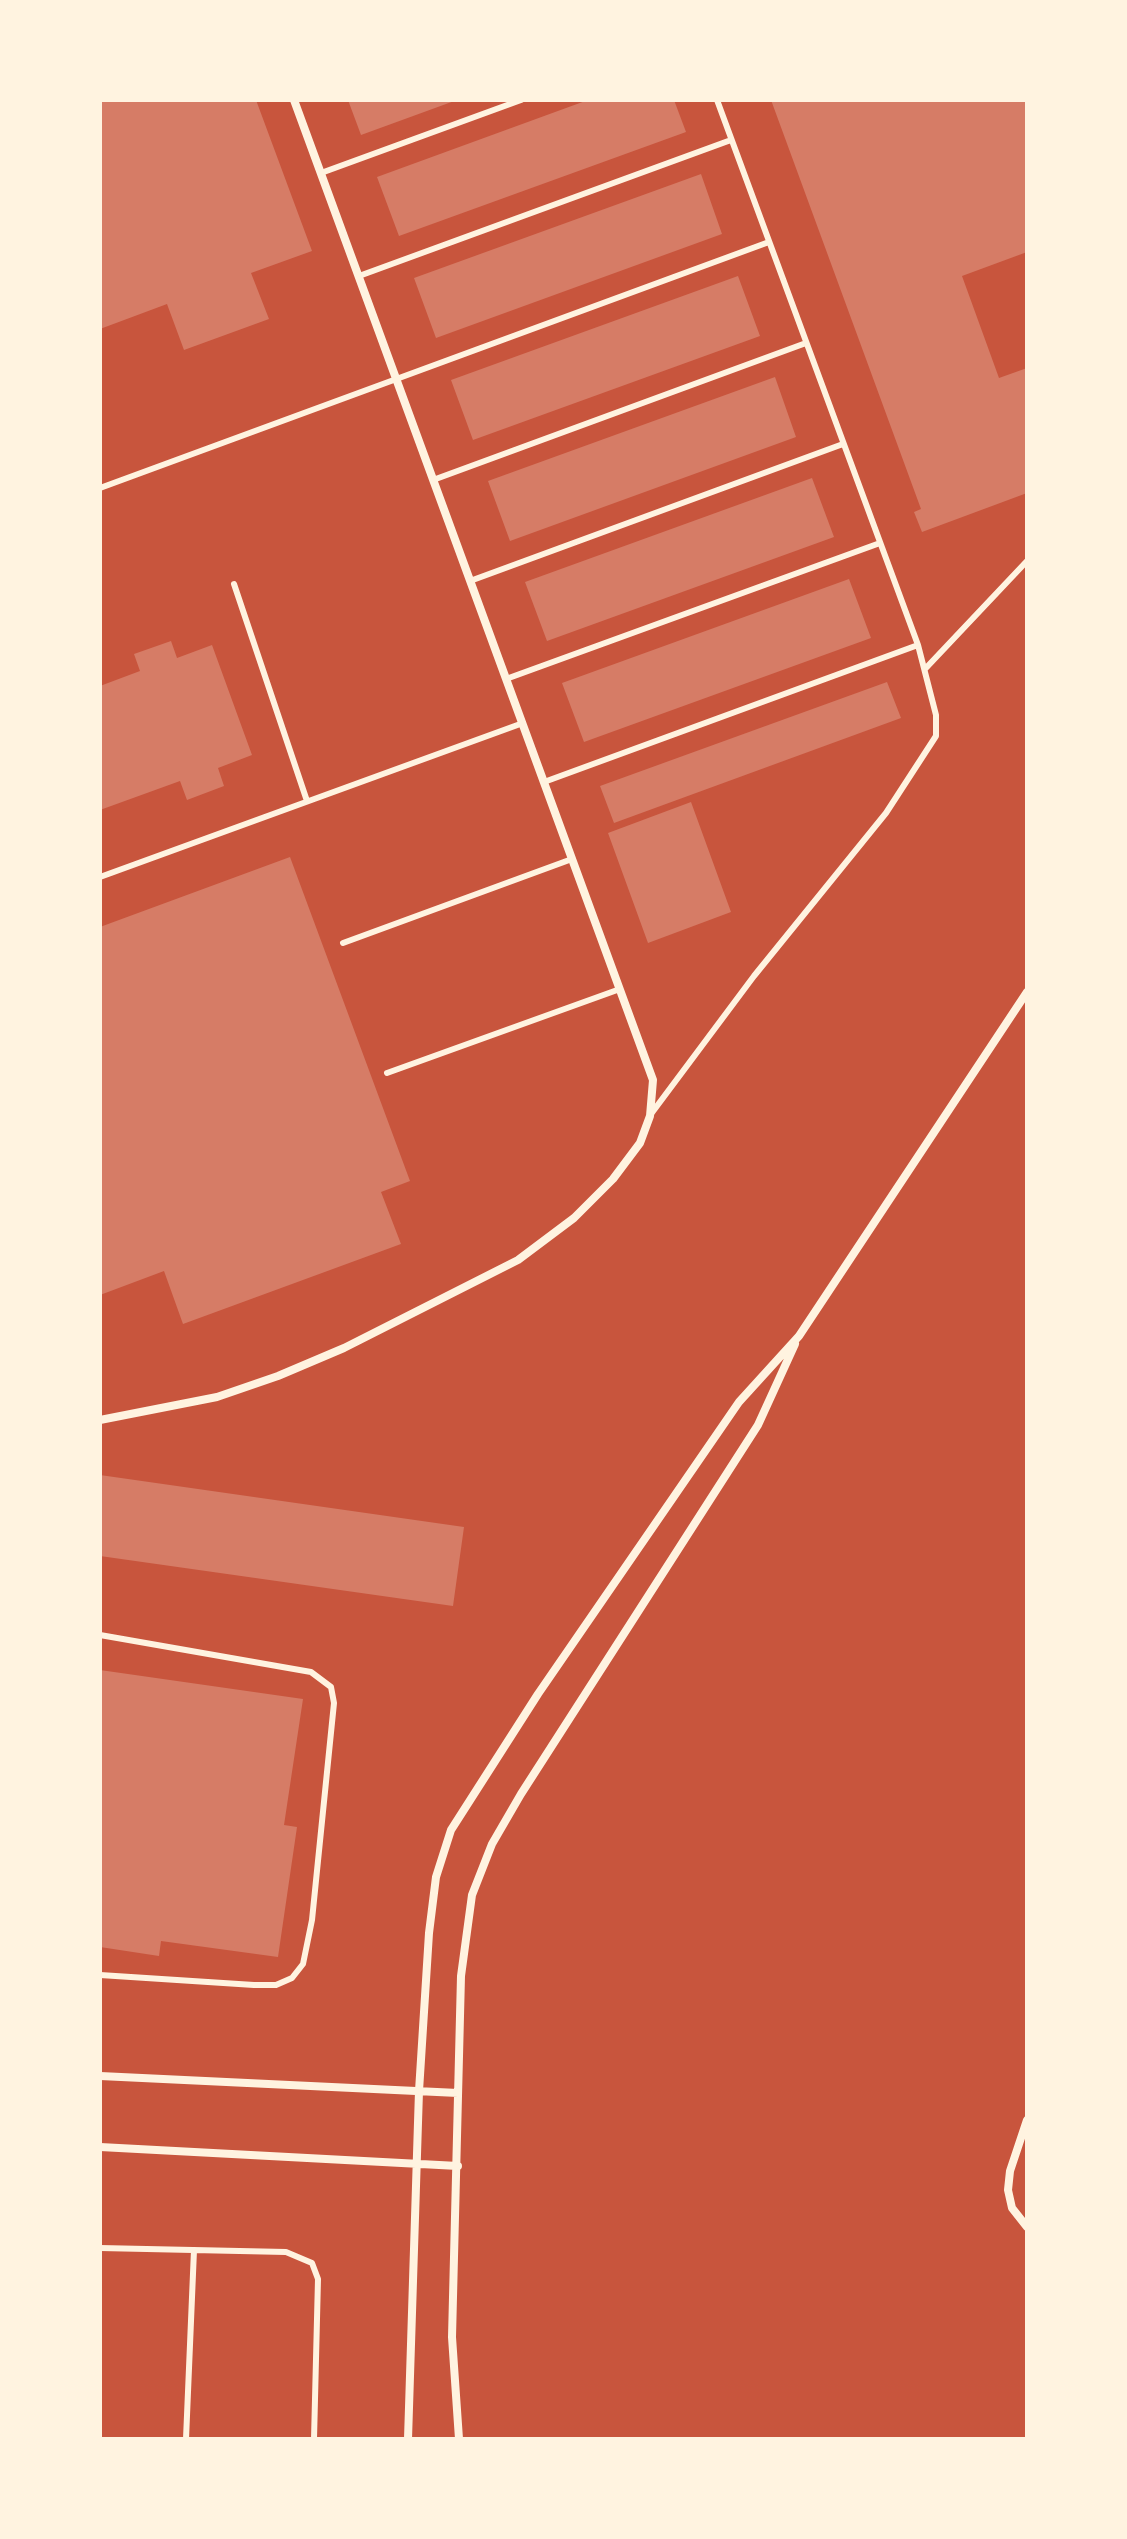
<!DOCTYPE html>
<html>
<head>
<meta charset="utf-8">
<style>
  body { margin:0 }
  #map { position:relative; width:1127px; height:2539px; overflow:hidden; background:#c8553d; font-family:"Public Sans",sans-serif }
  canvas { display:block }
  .frame { position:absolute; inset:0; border:102px solid #fff3e0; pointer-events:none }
</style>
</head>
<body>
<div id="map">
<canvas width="1127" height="2539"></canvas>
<div class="frame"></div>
</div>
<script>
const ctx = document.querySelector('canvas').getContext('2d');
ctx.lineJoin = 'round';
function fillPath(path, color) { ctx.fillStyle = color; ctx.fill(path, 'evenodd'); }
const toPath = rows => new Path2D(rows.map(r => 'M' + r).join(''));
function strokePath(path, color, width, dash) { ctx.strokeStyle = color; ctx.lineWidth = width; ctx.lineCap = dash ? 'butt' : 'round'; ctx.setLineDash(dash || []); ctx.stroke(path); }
const building = toPath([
  [100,100,256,100,312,251,251,273,269,319,184,350,167,304,100,329],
  [348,100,457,100,361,135],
  [588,100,674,100,686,132,399,236,377,177],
  [771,100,1027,100,1027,252,962,276,999,378,1027,368,1027,493,922,532,914,512,921,509],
  [701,174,722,234,436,338,414,278],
  [738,276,760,336,473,440,451,380],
  [775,377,796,437,510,541,488,481],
  [812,478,834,537,547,641,525,582],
  [849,579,871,638,584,742,562,683],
  [171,641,177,658,212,645,252,755,218,768,224,786,187,800,180,781,100,810,100,686,140,671,134,654],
  [887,682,901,718,614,823,600,786],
  [691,802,731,912,648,943,608,833],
  [290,857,410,1181,381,1192,401,1244,183,1324,164,1271,100,1295,100,927],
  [100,1475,464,1527,453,1606,100,1556],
  [100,1670,303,1699,284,1825,297,1827,278,1957,161,1941,159,1956,100,1947]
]);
const service = toPath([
  [321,173,521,100],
  [359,276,731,140],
  [433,480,806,343],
  [100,488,769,242],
  [470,581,843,444],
  [234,584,307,801],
  [925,669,1027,561],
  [506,679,880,543],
  [544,782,918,645],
  [100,877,523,723],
  [343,943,572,859],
  [387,1073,620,989],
  [651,1114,754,976,886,813,936,736,936,715,918,645,717,100],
  [100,1635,311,1672,331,1687,334,1703,312,1920,303,1964,292,1978,276,1985,254,1985,100,1975],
  [100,2248,286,2252,312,2263,318,2279,314,2439],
  [186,2439,194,2250]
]);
const minor = toPath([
  [100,1420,217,1397,278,1376,344,1348,518,1260,574,1218,613,1179,640,1143,650,1116,653,1080,294,100],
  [100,2076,458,2093],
  [1027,2120,1010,2171,1008,2190,1012,2208,1027,2227],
  [100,2147,458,2166],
  [408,2439,419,2091,429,1933,436,1877,451,1830,538,1694,739,1402,799,1336,1027,992],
  [459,2439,452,2337,461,1976,472,1895,492,1844,521,1794,758,1425,795,1344]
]);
fillPath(building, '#d67c66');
strokePath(service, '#fff3e0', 6);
strokePath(minor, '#fff3e0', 8);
</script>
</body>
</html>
